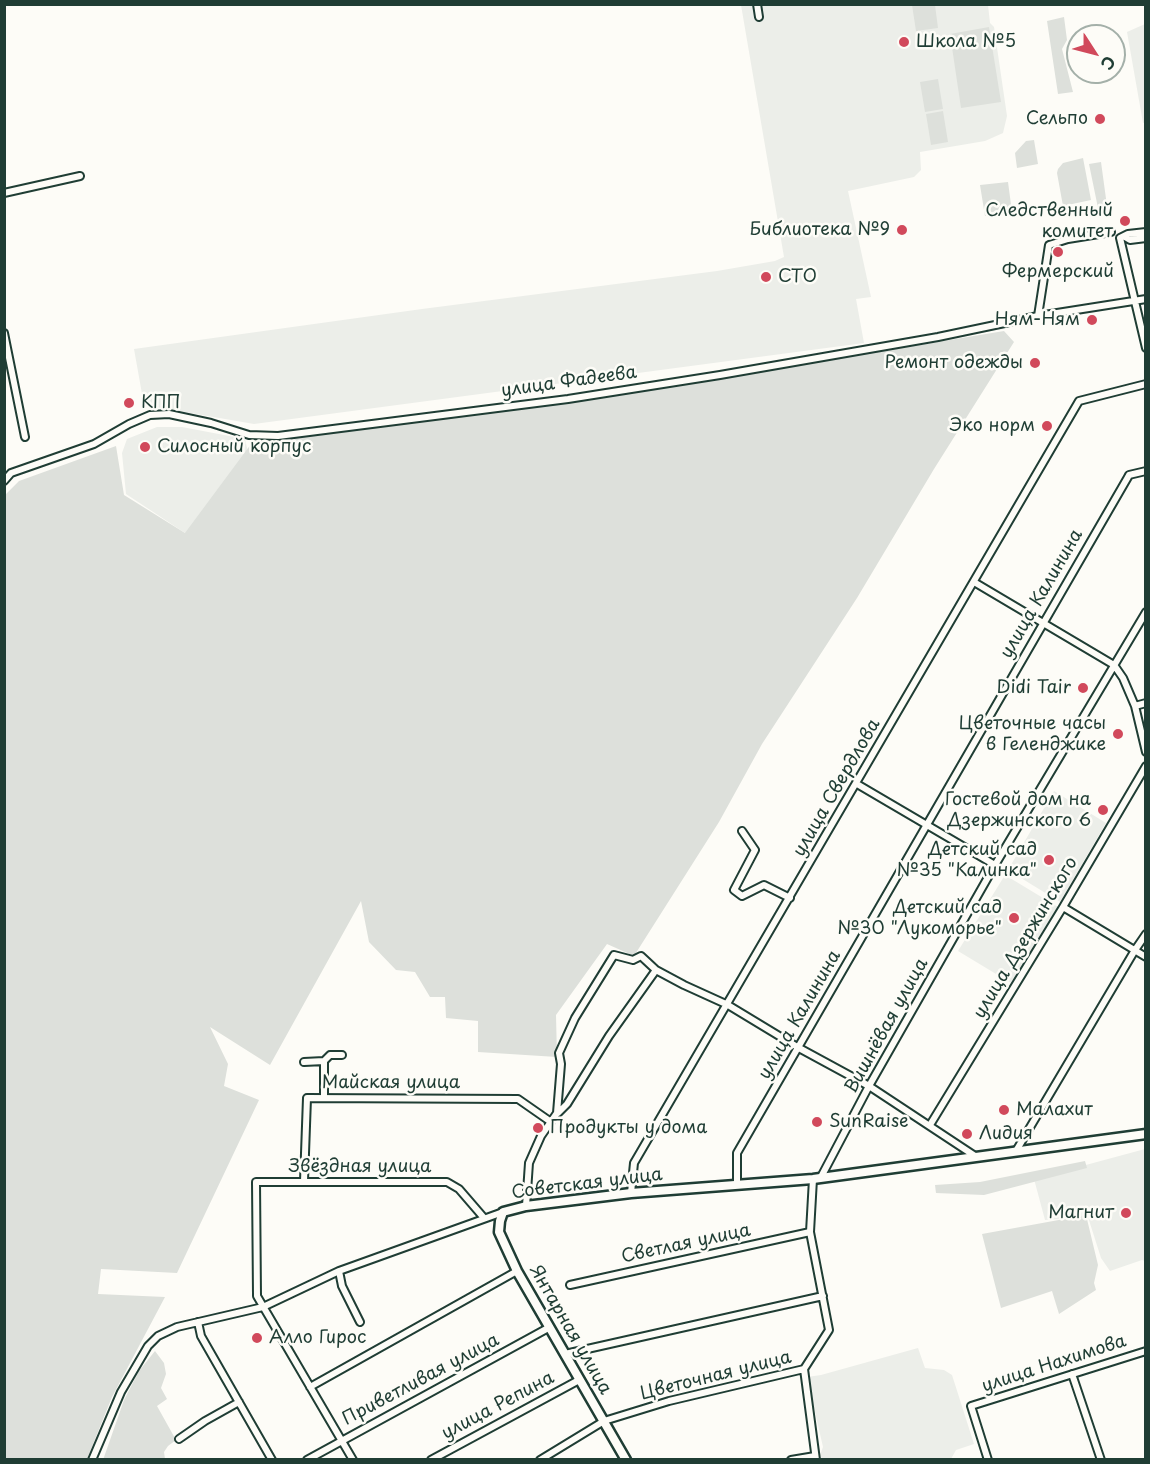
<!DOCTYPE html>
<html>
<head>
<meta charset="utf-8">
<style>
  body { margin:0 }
  #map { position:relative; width:1150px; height:1464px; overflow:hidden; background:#fdfcf7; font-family:"Playpen Sans",sans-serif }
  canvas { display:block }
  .frame { position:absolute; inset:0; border:6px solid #1f3d34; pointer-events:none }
  .north { position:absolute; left:1066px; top:24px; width:60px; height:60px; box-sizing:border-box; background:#fdfcf7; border:2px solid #a4b0a9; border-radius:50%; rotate:126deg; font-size:16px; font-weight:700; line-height:24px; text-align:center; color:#1f3d34 }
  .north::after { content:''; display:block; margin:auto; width:21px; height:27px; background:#d1495b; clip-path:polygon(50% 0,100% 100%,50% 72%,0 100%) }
</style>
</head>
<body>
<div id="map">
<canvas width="1150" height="1464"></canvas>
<div class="frame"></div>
<div class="north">С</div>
</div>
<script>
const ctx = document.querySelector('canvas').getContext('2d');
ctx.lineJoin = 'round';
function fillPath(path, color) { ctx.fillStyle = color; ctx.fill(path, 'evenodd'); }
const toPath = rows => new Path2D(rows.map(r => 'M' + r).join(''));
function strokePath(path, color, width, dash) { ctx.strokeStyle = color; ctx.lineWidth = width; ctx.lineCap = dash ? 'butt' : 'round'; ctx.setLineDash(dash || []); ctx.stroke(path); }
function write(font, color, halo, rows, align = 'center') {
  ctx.font = font + ' "Playpen Sans",sans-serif'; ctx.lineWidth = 5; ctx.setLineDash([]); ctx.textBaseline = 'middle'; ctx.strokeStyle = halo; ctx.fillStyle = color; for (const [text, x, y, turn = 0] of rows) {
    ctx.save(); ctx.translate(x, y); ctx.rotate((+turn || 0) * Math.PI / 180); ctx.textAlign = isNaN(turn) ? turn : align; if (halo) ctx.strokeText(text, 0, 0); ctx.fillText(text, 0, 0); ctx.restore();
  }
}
const built = toPath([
  [741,5,988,5,990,23,994,27,1007,116,1003,133,985,141,920,152,921,170,914,177,848,191,871,297,856,299,864,343,254,424,144,405,134,349,422,309,717,271,775,261,784,257],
  [1145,24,1146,122,1143,123,1127,32],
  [157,427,182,427,245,439,248,452,188,535,126,494,122,453,127,439],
  [1054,791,1106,823,1060,902,1008,870],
  [1005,875,1058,907,1011,983,958,951],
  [1145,1149,1145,1261,1142,1260,1110,1271,1101,1258,1088,1217,1045,1220,1034,1179],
  [918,1348,925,1368,944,1370,952,1375,974,1444,956,1450,951,1459,822,1459,820,1455,823,1447,807,1377,821,1375]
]);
const green = toPath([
  [912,5,935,5,938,28,916,31],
  [1064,17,1067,40,1062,49,1073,92,1058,94,1047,21],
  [989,27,1001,102,961,108,950,34],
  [938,79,943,109,925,112,920,82],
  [943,111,948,142,931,145,926,114],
  [1034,140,1038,164,1017,168,1015,153,1026,141],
  [1083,158,1091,200,1063,206,1057,173,1058,169,1063,163],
  [1101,162,1107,206,1098,208,1089,164],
  [1008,182,1012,212,985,216,980,185],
  [1004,331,1014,342,934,469,857,598,762,744,719,822,634,956,607,944,556,1015,557,1057,478,1052,478,1021,446,1018,445,997,430,997,415,972,396,970,369,942,361,901,270,1065,210,1027,228,1064,224,1086,259,1100,177,1273,101,1269,98,1294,165,1297,112,1397,87,1459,5,1460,5,495,19,481,116,446,124,495,185,533,254,440,556,405],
  [1085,1161,1087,1168,984,1195,936,1193,935,1185,980,1182],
  [1086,1215,1098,1265,1094,1283,1096,1290,1059,1314,1052,1291,1001,1308,982,1234],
  [155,1351,164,1363,166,1374,161,1388,167,1399,157,1406,176,1440,168,1446,164,1452,165,1459,103,1460,124,1400,139,1371]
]);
const minor = toPath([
  [757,4,759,17],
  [4,193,80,176],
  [1146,232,1128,234,1120,238,1146,348],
  [1125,237,1130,240,1146,238],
  [1038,316,1049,245,1068,239,1111,232],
  [4,333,25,437],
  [4,481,11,473,94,444,129,424,150,415,169,414,211,423,249,435,278,436,568,399,720,375,938,337,1038,316,1146,299],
  [974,582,1114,665,1123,678,1135,706,1146,752],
  [1135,706,1146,703],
  [857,784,995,865],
  [742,831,755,850,734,890,742,896,764,885,790,898],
  [1063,907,1146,957],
  [324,1061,330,1055,342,1055],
  [304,1062,324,1061,324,1098],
  [558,1113,567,1104,609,1036,656,970],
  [930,1125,1063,907,1146,766],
  [1016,1151,1135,950,1146,934],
  [821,1177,869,1086,995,865,1146,612],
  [813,1179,810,1232,829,1330,804,1369,816,1460],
  [304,1181,307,1098,518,1099,551,1122],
  [737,1184,737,1153,1128,477,1129,475,1146,471],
  [631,1193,634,1163,1079,401,1146,384],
  [526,1206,529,1163,541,1136,557,1113,561,1064,559,1053,575,1018,614,955,633,960,641,956,656,970,684,985,728,1005,799,1048,869,1086,975,1156],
  [339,1271,342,1286,360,1322],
  [570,1285,810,1232],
  [198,1322,201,1336,272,1460],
  [565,1354,823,1296],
  [1072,1374,1101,1460],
  [310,1387,517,1271],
  [179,1439,205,1421,239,1402],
  [92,1460,121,1392,148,1346,158,1336,177,1327,263,1307,339,1271,503,1212],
  [307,1460,550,1327],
  [353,1460,257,1296,256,1182,447,1182,459,1189,484,1218],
  [431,1460,579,1380],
  [540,1460,604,1421,669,1401,804,1369],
  [791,1460,815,1456],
  [988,1460,971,1406,1146,1351]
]);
const tertiary = toPath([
  [626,1460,517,1271,499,1232,500,1221,503,1212,526,1206,631,1193,813,1179,1146,1134]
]);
const markers = [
  [904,42,6,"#d1495b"],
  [1100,119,6,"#d1495b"],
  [1125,221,6,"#d1495b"],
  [902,230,6,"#d1495b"],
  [1058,252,6,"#d1495b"],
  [766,277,6,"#d1495b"],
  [1092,320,6,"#d1495b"],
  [1035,363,6,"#d1495b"],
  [129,403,6,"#d1495b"],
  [1047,426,6,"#d1495b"],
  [145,447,6,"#d1495b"],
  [1083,688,6,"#d1495b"],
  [1118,734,6,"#d1495b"],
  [1103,810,6,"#d1495b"],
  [1049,860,6,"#d1495b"],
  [1014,918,6,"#d1495b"],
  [1004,1110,6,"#d1495b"],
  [817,1122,6,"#d1495b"],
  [538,1128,6,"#d1495b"],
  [967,1134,6,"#d1495b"],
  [1126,1213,6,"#d1495b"],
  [257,1338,6,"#d1495b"]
];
const poiNames = [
  ["Школа №5",916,42,"left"],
  ["Сельпо",1088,119],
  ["Следственный",1113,211],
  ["комитет",1113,232],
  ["Библиотека №9",890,230],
  ["Фермерский",1058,272,"center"],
  ["СТО",778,277,"left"],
  ["Ням-Ням",1080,320],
  ["Ремонт одежды",1023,363],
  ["КПП",141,403,"left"],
  ["Эко норм",1035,426],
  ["Силосный корпус",157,447,"left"],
  ["Didi Tair",1071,688],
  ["Цветочные часы",1106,724],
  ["в Геленджике",1106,745],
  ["Гостевой дом на",1091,800],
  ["Дзержинского 6",1091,821],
  ["Детский сад",1037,850],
  ["№35 \"Калинка\"",1037,871],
  ["Детский сад",1002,908],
  ["№30 \"Лукоморье\"",1002,929],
  ["Малахит",1016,1110,"left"],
  ["SunRaise",829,1122,"left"],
  ["Продукты у дома",550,1128,"left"],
  ["Лидия",979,1134,"left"],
  ["Магнит",1114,1213],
  ["Алло Гирос",269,1338,"left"]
];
const streetNames = [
  ["улица Фадеева",569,382,-8],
  ["улица Калинина",1042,594,-60],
  ["улица Свердлова",837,788,-60],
  ["улица Дзержинского",1026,938,-59],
  ["улица Калинина",800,1015,-60],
  ["Вишнёвая улица",887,1026,-61],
  ["Майская улица",391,1083],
  ["Звёздная улица",360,1167],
  ["Советская улица",587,1184,-7],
  ["Светлая улица",686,1244,-12],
  ["Янтарная улица",570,1330,60],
  ["улица Нахимова",1054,1364,-18],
  ["Цветочная улица",716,1376,-14],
  ["Приветливая улица",421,1380,-28],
  ["улица Репина",498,1406,-28]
];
fillPath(built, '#eceee9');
fillPath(green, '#dde0db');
strokePath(minor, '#1f3d34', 10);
strokePath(tertiary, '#1f3d34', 13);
strokePath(minor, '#fdfcf7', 6);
strokePath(tertiary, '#fdfcf7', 8);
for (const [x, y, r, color] of markers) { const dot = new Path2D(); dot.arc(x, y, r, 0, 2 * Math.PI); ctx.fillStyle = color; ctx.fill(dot); strokePath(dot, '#fdfcf7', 2); }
write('18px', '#1f3d34', '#fdfcf7', poiNames, 'right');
write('18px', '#1f3d34', '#fdfcf7', streetNames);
</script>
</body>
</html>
